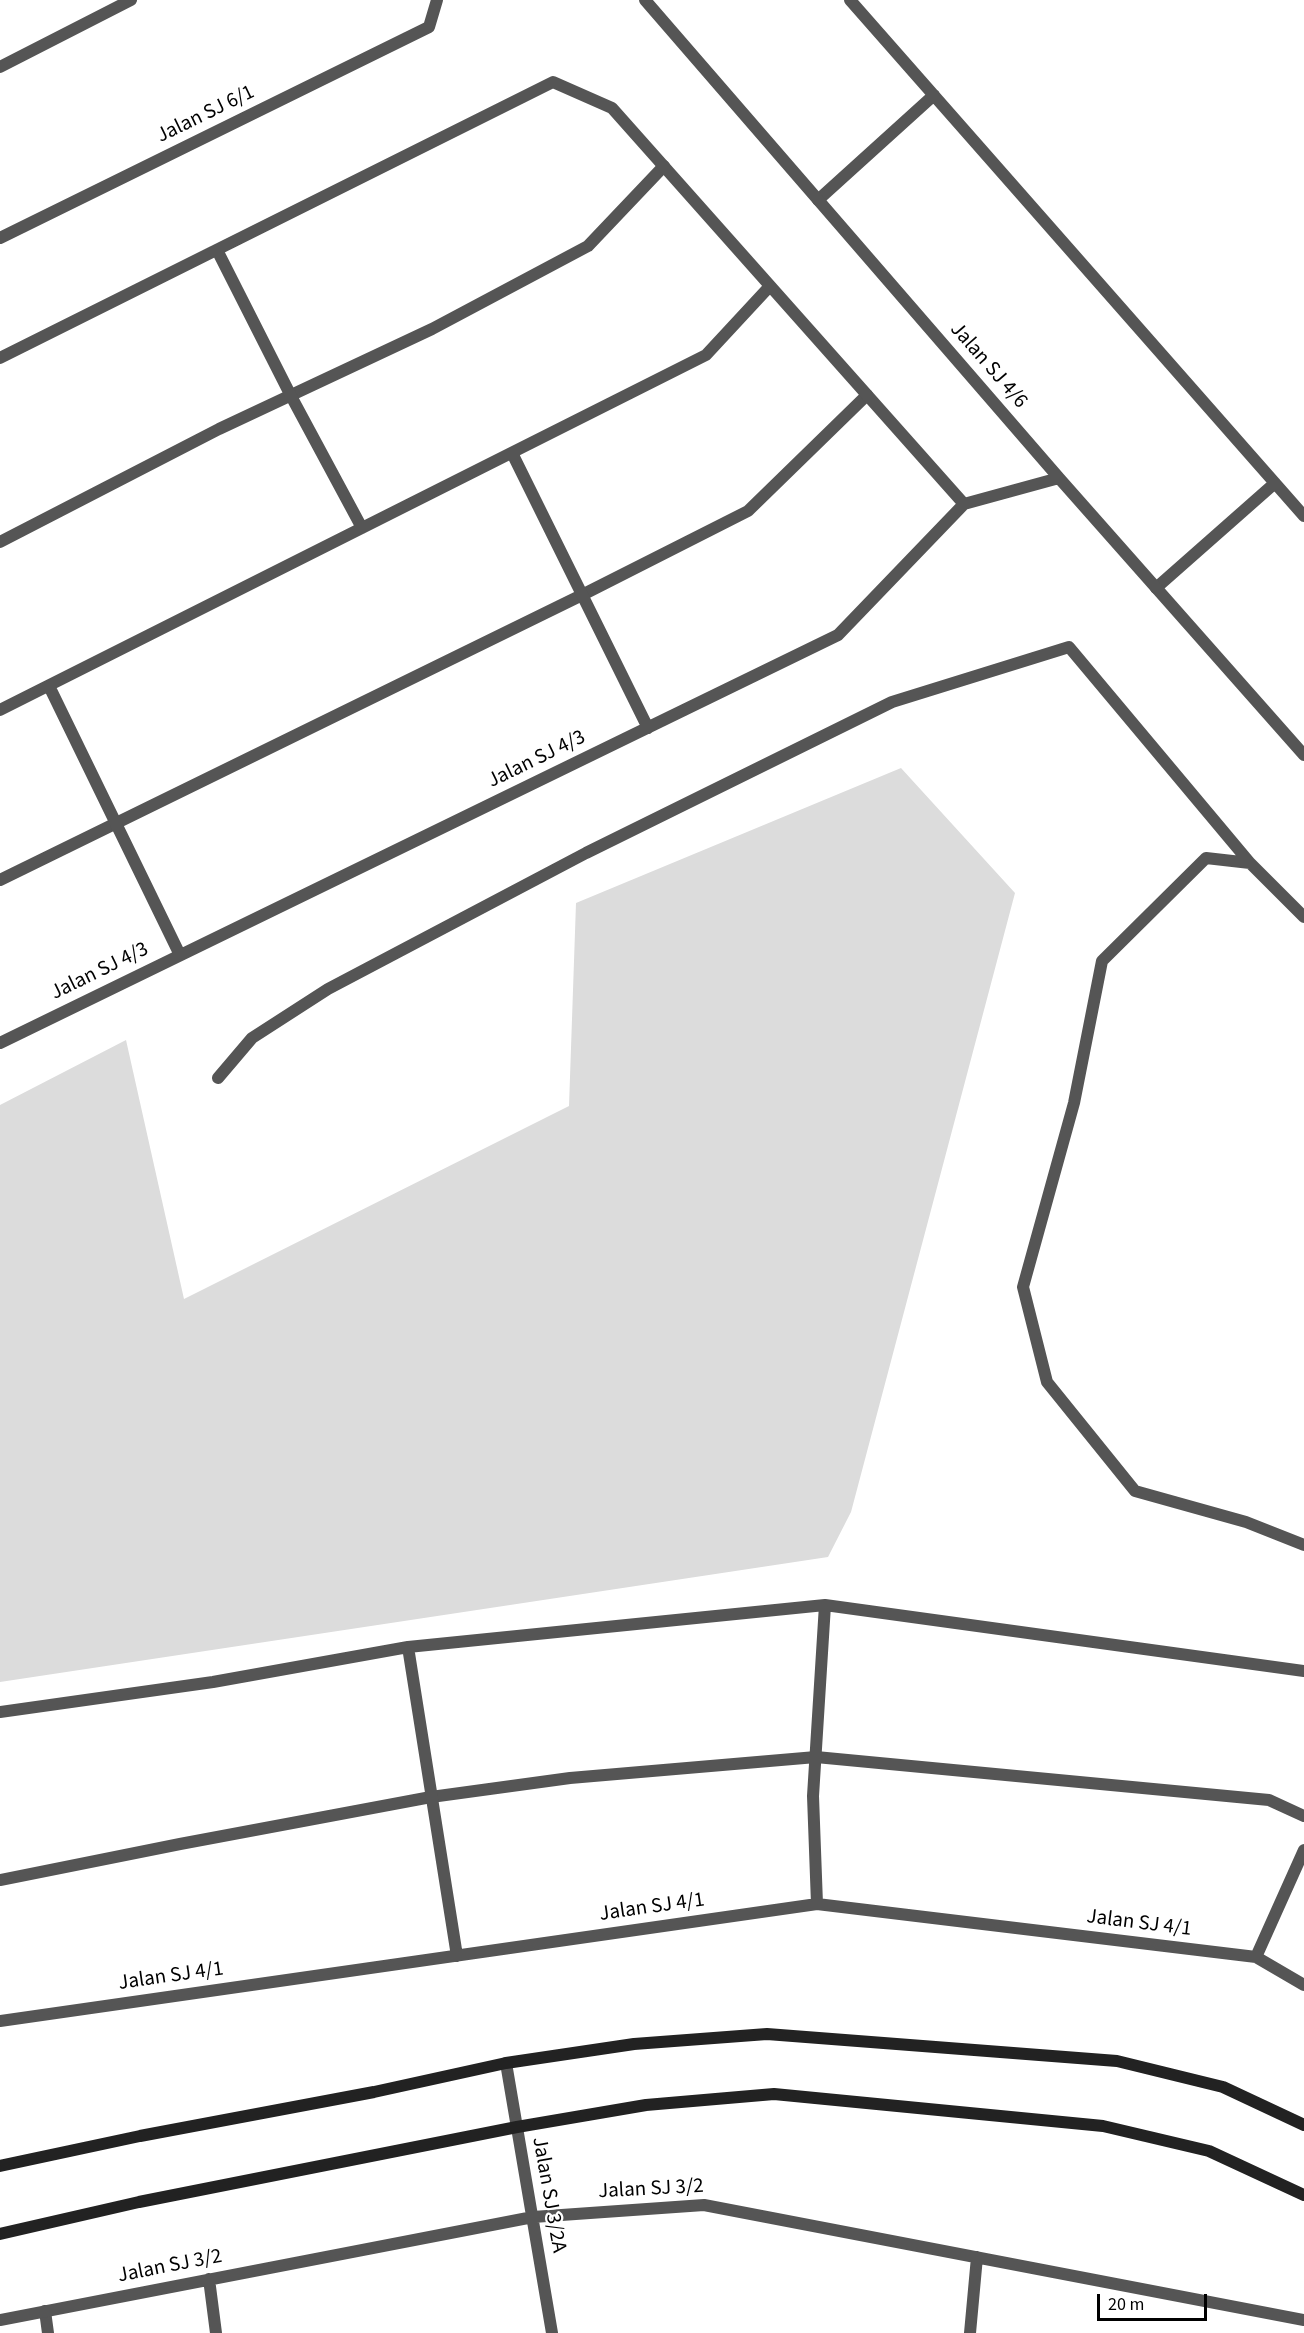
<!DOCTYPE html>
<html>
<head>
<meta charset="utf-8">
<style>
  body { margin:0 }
  #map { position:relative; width:1304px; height:2333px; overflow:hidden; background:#fff; font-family:"Source Sans 3",sans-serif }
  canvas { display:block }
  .scale { position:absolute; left:1097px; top:2294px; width:110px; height:27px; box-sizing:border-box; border:3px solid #000; border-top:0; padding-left:8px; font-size:18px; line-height:21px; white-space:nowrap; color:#000; -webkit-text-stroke:4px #fff; paint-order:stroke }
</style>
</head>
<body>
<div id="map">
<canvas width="1304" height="2333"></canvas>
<div class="scale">20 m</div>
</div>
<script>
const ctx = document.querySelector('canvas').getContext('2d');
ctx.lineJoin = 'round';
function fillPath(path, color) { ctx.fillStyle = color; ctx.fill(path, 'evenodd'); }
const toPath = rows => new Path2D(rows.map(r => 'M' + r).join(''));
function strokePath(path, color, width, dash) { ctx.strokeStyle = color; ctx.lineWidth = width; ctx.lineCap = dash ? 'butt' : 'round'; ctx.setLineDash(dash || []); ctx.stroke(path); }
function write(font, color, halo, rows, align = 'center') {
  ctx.font = font + ' "Source Sans 3",sans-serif'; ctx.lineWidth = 4.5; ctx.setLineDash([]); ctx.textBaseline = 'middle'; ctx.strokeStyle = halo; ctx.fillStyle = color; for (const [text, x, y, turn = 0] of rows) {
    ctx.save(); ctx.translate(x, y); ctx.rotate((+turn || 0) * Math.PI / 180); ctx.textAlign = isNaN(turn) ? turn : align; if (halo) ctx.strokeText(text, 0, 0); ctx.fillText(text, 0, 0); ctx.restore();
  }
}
const green = toPath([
  [901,768,1015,893,851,1512,828,1557,0,1682,0,1105,126,1040,184,1299,569,1106,576,903]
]);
const lane = toPath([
  [850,0,1304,516],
  [0,67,131,0],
  [818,200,934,95],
  [0,542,219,429,432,329,588,246,664,166],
  [1156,588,1275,483],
  [0,880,582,595,748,511,867,395],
  [1304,917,1250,863,1206,858,1102,961,1074,1103,1023,1287,1047,1382,1135,1491,1246,1522,1304,1545],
  [218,1078,252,1038,328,989,586,853,892,702,1069,647,1250,863],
  [0,1880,180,1844,431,1797,570,1778,816,1757,1269,1800,1304,1816],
  [45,2311,48,2333]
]);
const street = toPath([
  [645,0,1059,478,1304,755],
  [0,238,429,27,437,0],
  [217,250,291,396,362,528],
  [0,358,553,82,612,108,964,504],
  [512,453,648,728],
  [49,686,180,955],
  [0,710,706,355,770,286],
  [0,1043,838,635,964,504,1059,478],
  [408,1647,457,1956],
  [0,1712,213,1682,408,1647,825,1605,1304,1671],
  [817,1904,813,1796,825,1605],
  [1256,1957,1304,1850],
  [0,2021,817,1904,1256,1957,1304,1985],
  [506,2063,552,2333],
  [209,2279,216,2333],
  [0,2320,533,2217,704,2205,1304,2320],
  [970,2333,977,2257]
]);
const secondary = toPath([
  [0,2166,140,2136,374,2092,506,2063,634,2044,767,2034,1117,2061,1223,2087,1304,2125],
  [0,2234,139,2202,517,2127,646,2105,774,2094,1103,2126,1209,2151,1304,2195]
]);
const streetNames = [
  ["Jalan SJ 6/1",206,115,-26],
  ["Jalan SJ 4/6",988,366,49],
  ["Jalan SJ 4/3",537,760,-26],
  ["Jalan SJ 4/3",100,972,-26],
  ["Jalan SJ 4/1",652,1908,-8],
  ["Jalan SJ 4/1",1139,1924,7],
  ["Jalan SJ 4/1",171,1977,-8],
  ["Jalan SJ 3/2",651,2190,-3],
  ["Jalan SJ 3/2A",548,2195,80],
  ["Jalan SJ 3/2",170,2267,-11]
];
fillPath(green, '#dcdcdc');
strokePath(lane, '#555', 12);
strokePath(street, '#555', 12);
strokePath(secondary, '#222', 12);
write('21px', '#000', '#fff', streetNames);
</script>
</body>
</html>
